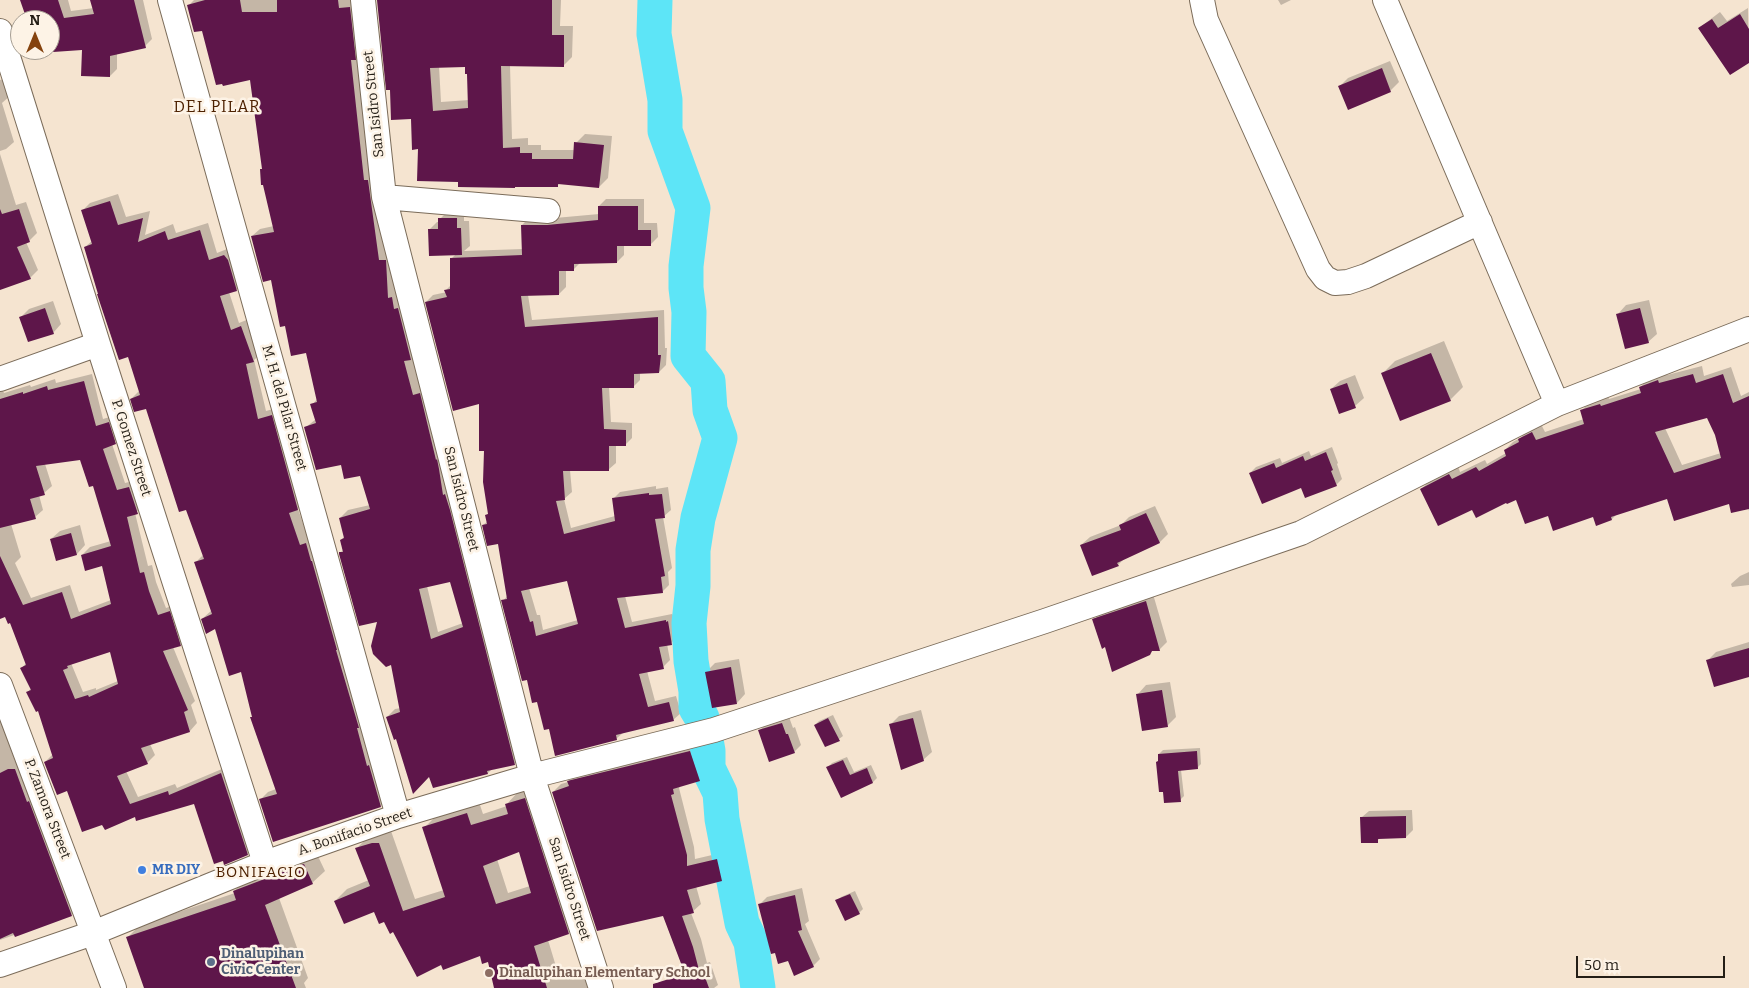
<!DOCTYPE html>
<html>
<head>
<meta charset="utf-8">
<style>
  body { margin:0 }
  #map { position:relative; width:1749px; height:988px; overflow:hidden; background:#f5e4d0; font-family:Bitter,serif }
  canvas { display:block }
  .north { position:absolute; left:10px; top:10px; width:50px; height:50px; box-sizing:border-box; background:#fdf3e6; border:1px solid #a69e93; border-radius:50%; rotate:0deg; font-size:14px; font-weight:700; line-height:20px; text-align:center; color:#241e16 }
  .north::after { content:''; display:block; margin:auto; width:18px; height:22px; background:#85430f; clip-path:polygon(50% 0,100% 100%,50% 72%,0 100%) }
  .scale { position:absolute; left:1576px; top:956px; width:149px; height:22px; box-sizing:border-box; border:2px solid #241e16; border-top:0; padding-left:6px; font-size:15px; line-height:18px; white-space:nowrap; color:#241e16; -webkit-text-stroke:4px #fdf3e6; paint-order:stroke }
</style>
</head>
<body>
<div id="map">
<canvas width="1749" height="988"></canvas>
<div class="north">N</div>
<div class="scale">50 m</div>
</div>
<script>
const ctx = document.querySelector('canvas').getContext('2d');
ctx.lineJoin = 'round';
function fillPath(path, color) { ctx.fillStyle = color; ctx.fill(path, 'evenodd'); }
const toPath = rows => new Path2D(rows.map(r => 'M' + r).join(''));
function strokePath(path, color, width, dash) { ctx.strokeStyle = color; ctx.lineWidth = width; ctx.lineCap = dash ? 'butt' : 'round'; ctx.setLineDash(dash || []); ctx.stroke(path); }
function write(font, color, halo, rows, align = 'center') {
  ctx.font = font + ' Bitter,serif'; ctx.lineWidth = 5; ctx.setLineDash([]); ctx.textBaseline = 'middle'; ctx.strokeStyle = halo; ctx.fillStyle = color; for (const [text, x, y, turn = 0] of rows) {
    ctx.save(); ctx.translate(x, y); ctx.rotate((+turn || 0) * Math.PI / 180); ctx.textAlign = isNaN(turn) ? turn : align; if (halo) ctx.strokeText(text, 0, 0); ctx.fillText(text, 0, 0); ctx.restore();
  }
}
const shadow = toPath([
  [22,0,68,0,71,11,94,8,91,0,143,0,152,39,145,46,117,53,117,69,110,76,83,48,50,37,50,20,28,20],
  [194,0,358,0,376,173,386,253,393,253,395,291,399,290,418,351,412,357,522,757,514,764,492,769,488,773,430,775,397,737,387,717,395,709,401,708,392,664,379,620,340,553,344,549,341,540,345,536,340,518,348,510,370,505,361,474,342,463,305,428,316,419,312,405,318,398,307,351,286,325,272,279,252,236,260,229,274,226,261,170,263,168,251,79,203,29,188,6],
  [451,580,463,623,438,632,427,586],
  [378,0,561,0,560,26,573,26,572,57,563,66,510,65,512,139,528,138,528,145,541,145,541,150,575,150,576,143,585,134,612,136,608,178,599,187,560,183,557,186,459,180,419,148,412,118,391,89],
  [439,66,467,66,469,100,441,102],
  [1278,0,1291,0,1281,5],
  [1748,8,1749,60,1699,28,1720,12,1727,21],
  [1390,61,1399,82,1390,91,1340,86,1348,78],
  [7,78,11,95,2,103,14,142,6,149,0,151,0,80],
  [0,154,16,205,26,202,37,233,29,241,26,242,38,270,30,278,0,289],
  [118,194,126,217,150,211,145,235,173,224,176,233,208,223,217,253,232,247,244,282,236,290,229,292,239,323,249,319,262,353,254,360,266,411,280,407,306,501,298,509,308,538,314,536,389,798,381,806,260,800,268,792,276,789,253,716,242,670,215,627,202,619,212,610,195,563,204,554,147,407,131,399,140,390,129,356,85,247,92,241,82,211,90,203],
  [606,199,644,199,644,223,657,223,658,237,651,244,624,245,624,255,617,262,581,262,573,270,566,270,566,287,559,294,528,295,532,320,664,310,665,348,667,348,666,365,659,372,640,373,640,380,633,387,609,387,611,422,632,423,632,438,625,445,616,444,616,463,608,470,570,470,572,492,564,499,571,528,615,516,613,499,620,492,656,486,656,489,668,487,671,510,663,517,672,568,668,572,669,585,662,592,625,596,632,622,672,614,673,615,674,615,678,636,671,643,667,644,670,660,663,667,647,671,655,701,676,696,681,713,673,720,624,732,616,739,550,727,528,678,503,601,508,595,500,542,483,525,488,521,487,515,489,513,485,450,480,402,426,302,433,295,447,292,446,290,451,285,451,259,456,254,429,230,437,222,440,222,440,219,448,211,464,210,464,221,469,221,470,246,464,251,523,249,522,225,529,218,555,218,599,214,599,206],
  [568,580,578,620,543,630,540,615,537,615,529,588],
  [1649,300,1657,334,1648,342,1618,314,1626,305],
  [53,301,61,324,53,333,21,317,29,309],
  [1444,341,1463,387,1450,400,1382,374,1395,361],
  [1702,366,1704,376,1731,367,1741,396,1749,392,1749,511,1748,508,1730,503,1668,497,1617,514,1612,519,1594,516,1549,514,1517,498,1473,508,1421,489,1430,481,1458,466,1460,472,1485,460,1487,464,1506,453,1505,450,1513,442,1520,438,1528,431,1541,424,1545,432,1584,419,1581,411,1589,403,1608,396,1609,399,1641,389,1640,387,1649,379,1666,372,1667,375],
  [1708,417,1717,434,1721,453,1682,465,1665,428],
  [92,374,103,419,116,415,123,435,112,444,125,483,137,480,145,505,135,513,148,566,152,565,156,582,166,608,177,604,188,637,180,645,173,647,195,701,191,705,197,723,190,731,150,744,155,755,147,763,126,771,138,797,175,784,177,788,229,766,255,846,247,854,195,803,103,823,68,790,45,762,53,754,39,709,28,692,31,688,22,668,26,663,10,621,5,615,0,617,0,384,4,393,30,385,31,387,55,379,56,383],
  [81,459,94,484,111,541,90,547,82,555,103,565,111,600,79,612,70,585,31,598,15,563,21,557,11,524,35,517,43,510,39,495,44,493,52,486,45,464],
  [110,650,118,681,96,690,96,688,83,692,71,663],
  [1355,375,1364,398,1355,406,1331,389,1340,381],
  [1332,447,1338,463,1337,464,1342,479,1336,485,1302,486,1250,473,1256,467,1280,458,1282,463,1309,451,1311,456],
  [1155,506,1168,534,1160,542,1126,557,1118,565,1081,545,1090,537,1121,525,1129,517],
  [80,525,85,545,77,554,57,559,51,539,60,531],
  [1749,572,1749,585,1732,587,1731,584,1740,576],
  [1153,594,1167,642,1159,650,1154,649,1149,654,1106,646,1094,620,1101,612],
  [1749,642,1749,675,1707,661,1716,652],
  [739,659,745,694,737,703,706,672,715,663],
  [1170,682,1176,717,1167,726,1138,694,1146,685],
  [0,695,13,727,6,734,15,761,25,760,82,904,71,915,0,940],
  [921,710,932,752,923,760,890,725,899,716],
  [833,715,843,736,839,739,815,725,819,721],
  [789,717,793,728,795,727,801,745,794,752,760,730,767,723],
  [698,744,707,772,699,780,681,785,679,788,694,847,695,859,725,852,730,872,722,880,696,886,701,904,691,913,701,939,707,963,710,962,718,985,714,988,669,988,667,981,674,973,684,970,663,915,553,792,561,784,568,782,576,774],
  [1200,748,1201,764,1197,768,1181,770,1184,796,1180,800,1159,761,1159,754,1163,750],
  [847,757,854,772,871,765,877,778,873,782,842,796,828,767,832,763],
  [537,786,580,921,568,933,548,940,558,973,569,969,589,979,592,988,496,988,489,960,480,955,442,963,394,930,374,910,335,901,347,889,369,880,356,849,368,837,391,831,415,899,444,890,424,828,436,816,479,802,483,814,507,806,506,805,518,792],
  [519,851,530,886,508,893,497,859],
  [1412,810,1413,830,1406,837,1381,837,1377,841,1362,817,1369,811],
  [316,852,325,871,312,883,279,898,308,978,304,983,306,988,145,988,128,937,140,925,235,893,234,891,246,879],
  [802,888,809,921,805,924,820,959,813,966,788,960,760,904,767,897],
  [855,891,863,909,859,913,837,901,841,897]
]);
const river = toPath([
  [655,0,654,34,665,100,665,131,693,208,686,266,686,288,689,312,688,356,708,381,710,410,720,438,698,518,693,550,693,586,689,623,691,661,696,691,696,708,702,718,708,751,708,768,720,793,722,819,742,923,751,942,758,988]
]);
const building = toPath([
  [20,0,58,0,64,18,94,14,90,0,134,0,146,48,110,56,110,77,81,76,82,50,53,52,51,38,50,38,50,20,27,20],
  [205,0,240,0,242,12,277,12,277,0,338,0,339,8,350,7,356,60,351,60,364,180,368,180,379,260,386,260,388,298,392,297,394,309,398,308,411,360,404,361,413,395,420,393,436,460,437,459,439,469,443,495,445,494,450,510,515,765,487,771,488,774,433,788,429,777,413,794,396,739,394,740,386,717,400,712,391,665,386,667,373,654,371,646,377,622,359,626,339,554,339,552,343,552,340,540,344,538,339,518,370,509,360,476,344,479,341,465,316,470,304,427,316,423,310,404,317,402,306,353,291,356,285,326,280,327,271,280,263,282,251,236,274,232,263,185,261,185,260,169,262,169,250,80,223,86,222,84,216,85,202,31,194,32,187,5],
  [450,582,463,627,431,639,419,589],
  [377,0,552,0,552,35,564,35,564,67,501,66,503,148,520,147,520,153,532,153,532,159,573,159,574,142,604,145,599,188,558,184,558,187,515,187,515,188,458,187,458,182,417,181,418,149,412,150,411,119,391,120,390,90,386,90],
  [465,67,465,74,467,74,468,108,433,111,430,68],
  [1740,14,1749,29,1749,63,1730,75,1698,28,1712,19,1718,28],
  [1382,68,1391,92,1348,110,1338,86],
  [110,201,118,225,143,218,138,242,165,231,168,240,200,230,209,260,224,255,228,260,237,291,220,296,231,330,241,326,254,362,246,364,258,419,272,415,298,510,289,513,300,545,306,543,311,561,312,561,337,650,336,650,359,728,357,728,367,766,369,765,381,807,273,842,259,799,277,794,250,717,252,717,241,672,229,676,215,629,206,634,201,619,212,614,194,562,204,559,186,510,179,512,146,409,134,412,130,399,140,395,128,357,119,360,97,294,98,294,84,247,92,244,81,210],
  [598,206,638,206,638,230,651,230,651,246,617,246,617,263,574,264,574,271,559,271,559,295,521,296,525,327,658,317,658,355,661,355,659,373,634,374,634,388,602,388,604,429,626,430,626,446,609,446,609,471,563,471,565,500,556,501,564,534,615,521,612,498,649,493,649,495,662,494,665,518,655,519,665,576,661,577,663,593,617,598,625,628,666,620,666,622,668,621,672,645,659,647,664,669,639,674,648,707,669,702,674,721,616,735,617,740,555,756,549,729,544,730,537,702,532,703,527,680,522,681,501,600,507,599,498,544,487,546,482,525,487,524,485,515,488,514,483,482,484,451,479,451,479,404,453,411,425,302,447,297,444,290,450,289,450,258,522,255,521,225,547,225,598,220],
  [567,581,578,624,536,636,533,621,530,622,521,591],
  [0,209,2,214,19,209,30,242,17,247,31,279,0,290],
  [438,218,457,218,457,228,461,228,462,255,429,256,428,229,438,229],
  [45,308,54,334,28,342,19,317],
  [1640,308,1649,343,1625,349,1616,314],
  [1431,353,1451,401,1400,421,1381,373],
  [1693,374,1696,383,1723,374,1733,403,1749,396,1749,509,1731,513,1729,504,1674,521,1667,499,1611,517,1612,520,1596,526,1593,517,1553,531,1548,516,1525,524,1516,500,1507,504,1506,503,1476,518,1472,510,1438,526,1420,489,1449,474,1452,479,1476,467,1479,471,1506,456,1504,450,1519,442,1518,439,1532,432,1536,440,1584,424,1580,410,1600,404,1601,406,1641,393,1639,387,1658,380,1659,383],
  [1707,418,1715,435,1721,458,1674,473,1655,432],
  [84,381,96,426,109,422,116,444,103,449,117,490,129,487,138,514,127,517,140,573,144,572,149,591,158,615,170,611,181,646,163,651,188,710,184,712,190,732,141,748,148,764,117,776,130,804,168,791,169,795,221,773,248,855,224,865,223,861,214,864,194,804,136,821,135,817,105,830,102,825,82,832,67,791,57,795,44,762,53,758,38,711,36,712,26,692,31,690,20,668,26,665,10,623,8,624,5,617,0,619,0,556,23,605,62,592,71,619,111,604,102,566,85,571,81,555,111,546,93,486,89,487,80,460,36,466,45,495,30,499,36,519,0,528,0,399,23,392,23,394,47,386,48,390],
  [110,652,118,684,89,697,88,695,75,699,63,670,68,668,67,666],
  [1347,383,1356,408,1339,414,1330,389],
  [1326,452,1333,470,1331,471,1337,486,1305,498,1301,488,1262,504,1249,473,1274,463,1276,468,1303,456,1305,461],
  [1146,513,1160,543,1117,563,1119,566,1092,576,1080,545,1121,530,1119,525],
  [71,533,77,555,56,561,50,539],
  [1146,601,1160,651,1152,651,1150,655,1112,672,1105,647,1102,649,1092,619],
  [1749,648,1749,677,1714,687,1706,660],
  [731,667,737,704,712,708,705,672],
  [1162,690,1168,727,1142,731,1136,694],
  [828,718,840,741,825,747,814,725],
  [913,718,924,761,901,770,889,724],
  [782,723,786,734,788,734,795,753,769,762,758,730],
  [690,751,700,781,673,789,674,794,671,795,687,855,687,866,717,859,722,881,687,890,694,913,682,916,693,947,699,970,702,969,709,988,653,988,653,984,685,974,663,916,597,931,552,792,569,786,567,781],
  [1197,751,1198,769,1178,771,1181,802,1164,803,1163,792,1159,792,1156,762,1158,761,1158,754],
  [843,760,850,775,867,768,873,783,841,798,826,767],
  [8,769,15,769,27,802,29,801,72,916,15,937,13,933,0,939,0,773],
  [525,798,569,934,534,946,547,988,494,988,488,962,482,964,480,956,443,970,441,965,417,977,393,932,390,934,384,922,379,924,374,912,344,924,334,901,370,886,355,848,372,843,379,843,403,911,445,897,422,827,467,813,471,825,508,814,505,804],
  [519,852,531,893,496,904,483,866],
  [1406,816,1406,838,1378,839,1378,843,1361,843,1360,817],
  [304,864,313,884,265,905,296,988,144,988,126,937,236,900,233,891],
  [850,894,860,914,845,921,835,900],
  [795,895,802,930,798,931,814,967,794,976,788,961,778,964,775,953,771,954,758,904]
]);
const minor = toPath([
  [170,0,398,816],
  [363,0,384,197,532,776,601,988],
  [1202,0,1206,20,1318,269,1325,278,1335,283,1348,282,1366,276,1480,222],
  [1385,0,1557,404],
  [0,31,98,344,265,863],
  [384,197,548,211],
  [0,379,98,344],
  [0,685,114,988],
  [0,965,93,933,265,863,398,816,532,776,714,730,1045,621,1301,533,1557,404,1749,329]
]);
const markers = [
  [142,870,5,"#3f7fe0"],
  [211,962,5,"#5c6f8a"],
  [489,973,5,"#8d6e63"]
];
const streetNames = [
  ["San Isidro Street",374,104,-96],
  ["M. H. del Pilar Street",284,408,74],
  ["P. Gomez Street",131,448,72],
  ["San Isidro Street",461,499,76],
  ["P. Zamora Street",47,809,69],
  ["A. Bonifacio Street",355,832,-19],
  ["San Isidro Street",569,889,72]
];
const shopNames = [
  ["MR DIY",152,870]
];
const serviceNames = [
  ["Dinalupihan",221,954],
  ["Civic Center",221,970]
];
const educationNames = [
  ["Dinalupihan Elementary School",499,973]
];
const neighbourhoodNames = [
  ["BONIFACIO",261,873]
];
const quarterNames = [
  ["DEL PILAR",217,108]
];
fillPath(shadow, '#0003');
strokePath(river, '#5de5f7', 35);
fillPath(building, '#5e164a');
strokePath(minor, '#7b6c5a', 26);
strokePath(minor, '#fff', 24);
for (const [x, y, r, color] of markers) { const dot = new Path2D(); dot.arc(x, y, r, 0, 2 * Math.PI); ctx.fillStyle = color; ctx.fill(dot); strokePath(dot, '#fdf3e6', 2); }
write('14px', '#241e16', '#fdf3e6', streetNames);
write('bold 14px', '#366cbe', '#fdf3e6', shopNames, 'left');
write('bold 14px', '#4e5e75', '#fdf3e6', serviceNames, 'left');
write('bold 14px', '#785e54', '#fdf3e6', educationNames, 'left');
ctx.letterSpacing = '1px';
write('15px', '#4d2100', '#fdf3e6', neighbourhoodNames);
ctx.letterSpacing = '0px';
ctx.letterSpacing = '1px';
write('16px', '#4d2100', '#fdf3e6', quarterNames);
ctx.letterSpacing = '0px';
</script>
</body>
</html>
